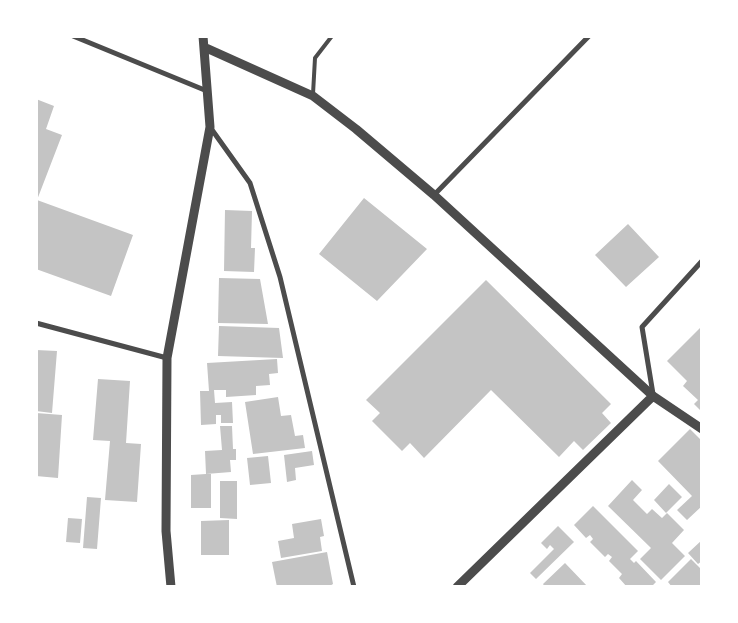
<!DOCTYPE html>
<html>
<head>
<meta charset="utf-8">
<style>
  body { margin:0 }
  #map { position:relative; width:738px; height:623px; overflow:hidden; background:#fff; font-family:Commissioner,sans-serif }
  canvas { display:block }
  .frame { position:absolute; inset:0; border:38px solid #fff; pointer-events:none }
</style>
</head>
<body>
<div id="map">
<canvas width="738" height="623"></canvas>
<div class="frame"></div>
</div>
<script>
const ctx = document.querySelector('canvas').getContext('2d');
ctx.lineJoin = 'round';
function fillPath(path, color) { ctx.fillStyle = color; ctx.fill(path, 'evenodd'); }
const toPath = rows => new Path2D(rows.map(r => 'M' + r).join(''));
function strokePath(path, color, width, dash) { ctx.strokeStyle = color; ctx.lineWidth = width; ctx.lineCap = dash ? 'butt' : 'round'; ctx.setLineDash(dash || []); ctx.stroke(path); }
const building = toPath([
  [36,99,54,106,46,129,62,135,37,200,133,235,111,296,36,269],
  [364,198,427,249,377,301,319,254],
  [225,210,252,211,251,248,255,248,254,272,224,271],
  [628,224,659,257,626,287,595,255],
  [219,278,260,279,268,324,218,323],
  [486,280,611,404,602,413,611,423,583,450,574,441,559,457,491,390,424,458,410,443,402,451,372,421,380,413,366,400],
  [219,326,279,328,283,358,218,356],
  [702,326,702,412,694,404,698,400,683,386,687,381,667,361],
  [36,350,57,351,52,413,36,411],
  [277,359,278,373,269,374,270,385,256,386,256,395,226,397,226,390,214,390,215,403,232,402,233,423,221,423,221,415,216,415,216,424,201,425,200,391,209,391,207,363],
  [98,379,130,381,126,443,141,444,137,502,105,500,110,441,93,440],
  [278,397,281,416,291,415,295,436,303,435,305,448,253,454,245,402],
  [36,413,62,415,58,478,36,476],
  [220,426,232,426,233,449,236,449,236,460,230,460,231,472,206,474,205,451,222,450],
  [690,429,702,441,702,506,687,520,677,510,692,496,658,461],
  [312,451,314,465,295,468,296,480,287,482,284,455],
  [268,456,271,483,250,485,247,458],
  [206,474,211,474,211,508,191,508,191,475],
  [632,480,642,490,633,500,647,514,652,509,662,518,667,513,684,530,672,543,685,556,661,580,640,559,651,548,608,506],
  [220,481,237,481,237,519,220,518],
  [669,484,682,497,666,513,654,500],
  [87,497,101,498,97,549,83,548],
  [593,506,638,551,630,559,634,563,636,561,656,582,651,587,627,587,619,578,622,574,609,561,612,557,608,554,605,557,590,542,593,539,590,535,586,538,574,525],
  [68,518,82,519,80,543,66,542],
  [321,519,324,536,320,537,322,551,281,558,278,541,294,538,292,524],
  [229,520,229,555,201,555,201,521],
  [558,526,574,542,536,579,530,573,554,549,550,545,547,549,541,543],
  [702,540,702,561,698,564,688,553],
  [327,552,333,584,328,587,277,587,272,562],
  [691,559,702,570,702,587,672,587,668,582],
  [565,563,588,587,545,587,543,584]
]);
const service = toPath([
  [313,94,315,58,332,36]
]);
const minor = toPath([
  [73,36,207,91],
  [210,127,250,183,280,277,354,587],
  [434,195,589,36],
  [36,323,167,358],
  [653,394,642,327,702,261]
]);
const tertiary = toPath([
  [204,47,313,96,356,129,434,195,653,396,702,429],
  [171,587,166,531,167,358,210,127,203,36],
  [457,587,653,396]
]);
fillPath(building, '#c4c4c4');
strokePath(service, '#4c4c4c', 4);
strokePath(minor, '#4c4c4c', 5);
strokePath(tertiary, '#4c4c4c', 9);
</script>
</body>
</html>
